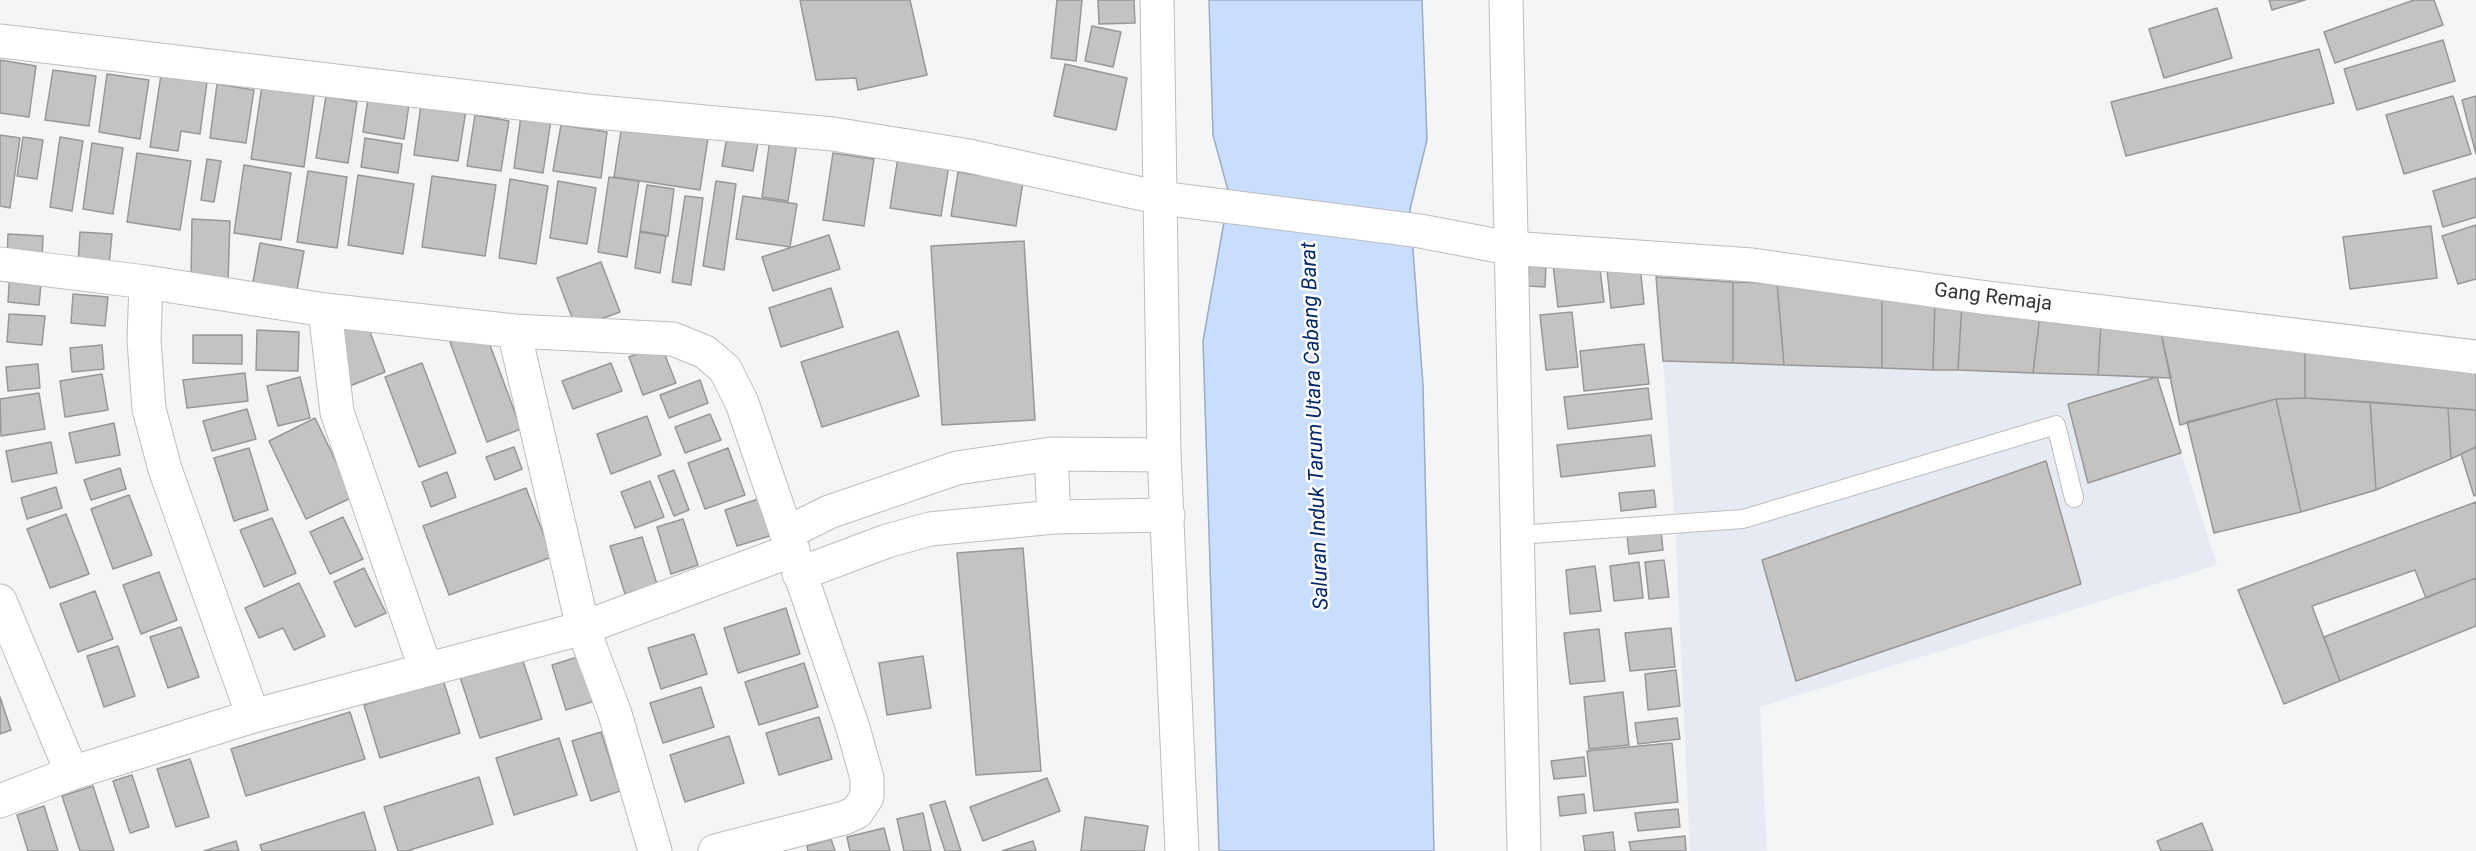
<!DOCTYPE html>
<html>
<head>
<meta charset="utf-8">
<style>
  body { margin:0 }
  canvas { display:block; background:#f4f5f6 }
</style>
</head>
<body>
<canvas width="2476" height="851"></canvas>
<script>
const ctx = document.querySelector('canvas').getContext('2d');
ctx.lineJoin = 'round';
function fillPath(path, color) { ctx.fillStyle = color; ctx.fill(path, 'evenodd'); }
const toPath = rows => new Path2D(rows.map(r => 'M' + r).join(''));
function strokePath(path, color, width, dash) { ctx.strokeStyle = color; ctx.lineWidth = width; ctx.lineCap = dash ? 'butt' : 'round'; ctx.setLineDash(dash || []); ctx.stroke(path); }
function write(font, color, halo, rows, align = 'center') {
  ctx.font = font + ' Roboto,sans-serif'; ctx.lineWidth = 5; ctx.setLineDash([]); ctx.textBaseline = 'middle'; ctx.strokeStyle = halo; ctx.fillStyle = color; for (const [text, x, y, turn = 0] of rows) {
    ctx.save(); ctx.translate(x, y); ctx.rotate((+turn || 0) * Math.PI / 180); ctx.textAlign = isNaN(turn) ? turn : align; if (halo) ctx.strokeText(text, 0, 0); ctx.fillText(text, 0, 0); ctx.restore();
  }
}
const built = toPath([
  [1663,361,2157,377,2217,565,1760,707,1767,851,1690,851,1675,524]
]);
const water = toPath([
  [1209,0,1422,0,1427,140,1410,209,1423,385,1434,851,1219,851,1203,341,1229,194,1213,135,1209,0]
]);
const building = toPath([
  [800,0,910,0,927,75,858,90,856,78,816,80,800,0],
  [1057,0,1082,0,1076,61,1051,58,1057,0],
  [1098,0,1134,0,1135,23,1099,24,1098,0],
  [2269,0,2305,0,2272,10,2269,0],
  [2414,0,2434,0,2443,25,2335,63,2324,32,2414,0],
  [2217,8,2232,58,2164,78,2149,29,2217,8],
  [1092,26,1121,32,1113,67,1085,61,1092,26],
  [2443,40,2455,81,2357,110,2344,69,2443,40],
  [2319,49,2334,103,2126,156,2111,102,2319,49],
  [0,60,36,66,29,117,0,113,0,60],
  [1065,64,1127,78,1116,130,1054,116,1065,64],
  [53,70,96,76,89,126,45,120,53,70],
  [107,74,149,80,140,139,99,132,107,74],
  [161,75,207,82,200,134,181,131,178,151,150,147,161,75],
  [217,84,254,90,246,143,210,138,217,84],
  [262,86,314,95,304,167,251,159,262,86],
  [369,92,410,98,404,139,363,132,369,92],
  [326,96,357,102,348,163,316,158,326,96],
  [2453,96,2471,154,2404,174,2386,115,2453,96],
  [2476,96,2476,154,2462,100,2476,96],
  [422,97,467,104,458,161,414,155,422,97],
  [475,115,509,121,501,171,467,166,475,115],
  [521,116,551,120,543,173,514,168,521,116],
  [623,118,709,132,700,190,614,177,623,118],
  [561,125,607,132,601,178,553,171,561,125],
  [728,131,759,136,753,171,722,166,728,131],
  [771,132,798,136,788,201,762,197,771,132],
  [0,135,20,138,10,208,0,206,0,135],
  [23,137,43,140,37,179,17,176,23,137],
  [60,137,83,141,72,211,50,207,60,137],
  [365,138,402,144,398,173,361,167,365,138],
  [92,143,123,148,113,214,83,209,92,143],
  [137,153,191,161,180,230,127,222,137,153],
  [833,153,874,159,864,226,823,220,833,153],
  [898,157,949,165,941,216,890,208,898,157],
  [207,159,221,161,214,202,201,200,207,159],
  [244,165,291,173,281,240,234,233,244,165],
  [308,171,347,177,337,248,297,242,308,171],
  [958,172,1023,182,1016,226,951,216,958,172],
  [358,175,414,184,403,254,348,245,358,175],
  [432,176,496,185,485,256,422,247,432,176],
  [609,177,639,181,627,257,598,252,609,177],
  [2476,178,2476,217,2443,227,2433,191,2476,178],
  [510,179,548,186,536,264,499,258,510,179],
  [558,181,596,188,587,244,550,238,558,181],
  [716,181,736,184,724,270,703,266,716,181],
  [647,185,674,189,668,236,640,231,647,185],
  [685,196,703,198,691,285,672,282,685,196],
  [743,196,797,204,790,247,736,239,743,196],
  [192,219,230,221,228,282,191,281,192,219],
  [2476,225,2476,279,2458,284,2442,236,2476,225],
  [2431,226,2437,278,2350,289,2343,237,2431,226],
  [80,232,112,234,109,265,78,263,80,232],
  [640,232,666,236,660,273,635,268,640,232],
  [8,234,43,236,42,259,7,258,8,234],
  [829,235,840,269,773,291,762,257,829,235],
  [1024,241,1035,420,942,425,931,246,1024,241],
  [260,243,304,251,295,301,251,293,260,243],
  [1599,260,1604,302,1558,307,1553,265,1599,260],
  [601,262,620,312,576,328,557,278,601,262],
  [1529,263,1546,264,1545,287,1528,286,1529,263],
  [1640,266,1644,304,1611,308,1607,270,1640,266],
  [10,270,42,273,39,305,8,302,10,270],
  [1656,277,1733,282,1733,363,1663,361,1656,277],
  [1733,282,1777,283,1784,365,1733,363,1733,282],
  [1777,283,1882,293,1882,368,1784,365,1777,283],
  [831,288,843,327,781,347,769,308,831,288],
  [1882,293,1935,300,1933,370,1882,368,1882,293],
  [73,294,108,297,105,326,71,323,73,294],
  [1935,300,1962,303,1958,370,1933,370,1935,300],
  [1962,303,2040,315,2033,373,1958,370,1962,303],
  [1572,312,1578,367,1546,370,1540,315,1572,312],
  [9,314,45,316,42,345,7,342,9,314],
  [2040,315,2101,322,2098,375,2033,373,2040,315],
  [364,316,385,372,350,386,329,330,364,316],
  [2101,322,2161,333,2171,378,2098,375,2101,322],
  [484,329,521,429,487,442,450,342,484,329],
  [257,330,299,332,298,371,256,370,257,330],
  [898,331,919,396,822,427,801,362,898,331],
  [2161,333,2305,349,2305,398,2276,399,2180,425,2161,333],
  [193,335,242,335,242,364,193,363,193,335],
  [1644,344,1649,384,1584,391,1580,351,1644,344],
  [102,345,104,369,72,372,70,348,102,345],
  [661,345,676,383,643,395,629,357,661,345],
  [2305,349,2476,371,2476,410,2305,398,2305,349],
  [422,363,456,453,419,467,385,377,422,363],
  [611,363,622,391,573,409,562,381,611,363],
  [38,364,40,388,8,391,6,367,38,364],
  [245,373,248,401,187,408,183,380,245,373],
  [102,374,108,410,65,417,60,381,102,374],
  [300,377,310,418,278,426,267,386,300,377],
  [2157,377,2181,453,2088,483,2068,404,2157,377],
  [700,380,708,403,669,418,660,395,700,380],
  [1648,388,1652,419,1568,429,1564,397,1648,388],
  [39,393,45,429,1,436,0,399,39,393],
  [2305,398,2370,402,2376,490,2301,512,2276,399,2305,398],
  [2276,399,2301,512,2214,533,2187,422,2276,399],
  [2370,402,2448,408,2451,459,2376,490,2370,402],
  [2448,408,2476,410,2476,447,2451,459,2448,408],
  [247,409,256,439,212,451,203,421,247,409],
  [710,414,721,440,685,453,675,427,710,414],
  [647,416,661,455,611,474,597,434,647,416],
  [315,418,353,497,306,519,269,441,315,418],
  [114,423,120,455,76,463,69,433,114,423],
  [1651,435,1655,466,1561,477,1557,445,1651,435],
  [51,442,57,473,12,482,6,451,51,442],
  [514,447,522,469,495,480,486,457,514,447],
  [2476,447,2476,495,2474,496,2461,454,2476,447],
  [249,448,268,510,234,521,214,458,249,448],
  [728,448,745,495,705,509,688,463,728,448],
  [2046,461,2081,584,1796,681,1762,560,2046,461],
  [120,468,126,489,91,500,84,480,120,468],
  [674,470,689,510,674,516,658,476,674,470],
  [447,472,456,497,431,507,422,482,447,472],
  [650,481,664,517,635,528,621,492,650,481],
  [56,487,62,508,27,519,21,498,56,487],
  [526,488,552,557,449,595,423,526,526,488],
  [1654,490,1656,507,1621,511,1619,493,1654,490],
  [129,495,152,555,113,569,91,509,129,495],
  [761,498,773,535,737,546,725,510,761,498],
  [2476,502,2476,578,2426,598,2415,570,2312,606,2340,681,2284,704,2238,590,2476,502],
  [66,514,89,574,50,588,27,529,66,514],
  [343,517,363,559,330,574,310,532,343,517],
  [272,518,296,573,264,587,240,530,272,518],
  [683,519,698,565,671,574,657,527,683,519],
  [1661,531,1663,550,1629,554,1627,535,1661,531],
  [642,537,657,584,625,594,610,546,642,537],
  [1023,548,1041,771,976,775,957,553,1023,548],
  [1664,560,1669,597,1649,599,1645,562,1664,560],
  [1639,562,1643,598,1614,601,1610,566,1639,562],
  [1595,566,1601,611,1570,614,1566,570,1595,566],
  [364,568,386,613,355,627,334,582,364,568],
  [159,572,177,620,141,634,123,585,159,572],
  [2476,578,2476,626,2340,681,2324,637,2476,578],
  [299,583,325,636,294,650,283,628,259,638,245,608,299,583],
  [95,591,113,639,78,652,60,604,95,591],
  [786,608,800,654,738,673,724,628,786,608],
  [181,627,199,677,168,688,150,637,181,627],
  [1671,628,1675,667,1630,671,1625,633,1671,628],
  [1599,629,1605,681,1570,684,1564,633,1599,629],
  [694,634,707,674,661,689,648,648,694,634],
  [118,646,135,696,104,707,87,656,118,646],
  [521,655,542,719,480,738,459,674,521,655],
  [584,655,598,700,566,710,552,665,584,655],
  [923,656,931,708,887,715,879,663,923,656],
  [804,663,818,707,759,725,745,682,804,663],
  [1676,670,1680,706,1648,710,1645,674,1676,670],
  [443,680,460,733,380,758,364,705,443,680],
  [701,687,714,727,663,743,650,703,701,687],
  [1623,692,1629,745,1589,749,1584,697,1623,692],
  [0,697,11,730,0,734,0,697],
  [350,712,365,759,246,796,231,749,350,712],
  [819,717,832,759,779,775,766,733,819,717],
  [1677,718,1680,739,1638,744,1635,723,1677,718],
  [601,732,620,791,591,801,572,741,601,732],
  [729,736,744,783,685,802,670,755,729,736],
  [559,738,577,795,514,815,496,758,559,738],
  [1672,743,1678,802,1594,811,1587,751,1672,743],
  [1584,757,1586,776,1554,779,1551,761,1584,757],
  [190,759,209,817,176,827,157,769,190,759],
  [132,775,149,827,130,833,113,781,132,775],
  [479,777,493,824,407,851,398,851,384,807,479,777],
  [1047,778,1060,811,983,841,970,807,1047,778],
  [93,786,114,851,80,851,62,796,93,786],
  [1584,794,1586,813,1560,816,1558,797,1584,794],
  [945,801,961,851,945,851,930,805,945,801],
  [44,806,58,851,28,851,17,815,44,806],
  [1678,809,1680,827,1638,831,1635,813,1678,809],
  [364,812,376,851,262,851,260,845,364,812],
  [923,813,931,851,904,851,897,819,923,813],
  [1085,817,1148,826,1144,851,1081,851,1085,817],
  [2202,823,2213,851,2161,851,2157,841,2202,823],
  [884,828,890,851,850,851,847,837,884,828],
  [1613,832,1615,851,1585,851,1583,836,1613,832],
  [1685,836,1686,851,1631,851,1629,842,1685,836],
  [831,839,835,851,808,851,807,846,831,839],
  [236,841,239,851,204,851,236,841],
  [1033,841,1036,851,1002,851,1033,841]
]);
const lane = toPath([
  [1517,535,1743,519,2056,425,2074,498]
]);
const street = toPath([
  [0,41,587,111,833,134,969,156,1161,198,1420,231,1509,248,1752,265,1980,297,2476,357],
  [0,264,146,282,325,310,514,331,673,339,705,352,725,369,742,403,853,728,867,778,867,797,857,812,844,818,715,851],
  [146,282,144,340,149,409,165,469,253,716],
  [325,310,337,412,426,670],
  [514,331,583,628,615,714,655,851],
  [1051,454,1054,517],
  [787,533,829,512,957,468,1051,454,1164,455],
  [799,574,887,541,930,529,1054,517,1168,515],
  [0,601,72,773],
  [0,801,72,773,253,716,583,628,793,550]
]);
const secondary = toPath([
  [1157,0,1164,455,1182,851],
  [1506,0,1524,851]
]);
const streetNames = [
  ["Gang Remaja",1993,298,7]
];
const waterNames = [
  ["Saluran Induk Tarum Utara Cabang Barat",1316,426,-92]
];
fillPath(built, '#e6ebf3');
fillPath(water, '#c9ddff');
strokePath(water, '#9dabc3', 1.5);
fillPath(building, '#c4c3c2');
strokePath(building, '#989796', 1.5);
strokePath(lane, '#bcbdbe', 20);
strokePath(street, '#bcbdbe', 35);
strokePath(secondary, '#bcbdbe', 35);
strokePath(lane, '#fff', 18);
strokePath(street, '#fff', 33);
strokePath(secondary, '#fff', 33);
write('20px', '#353536', '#fff', streetNames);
write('italic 21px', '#00276a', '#fff', waterNames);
</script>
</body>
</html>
